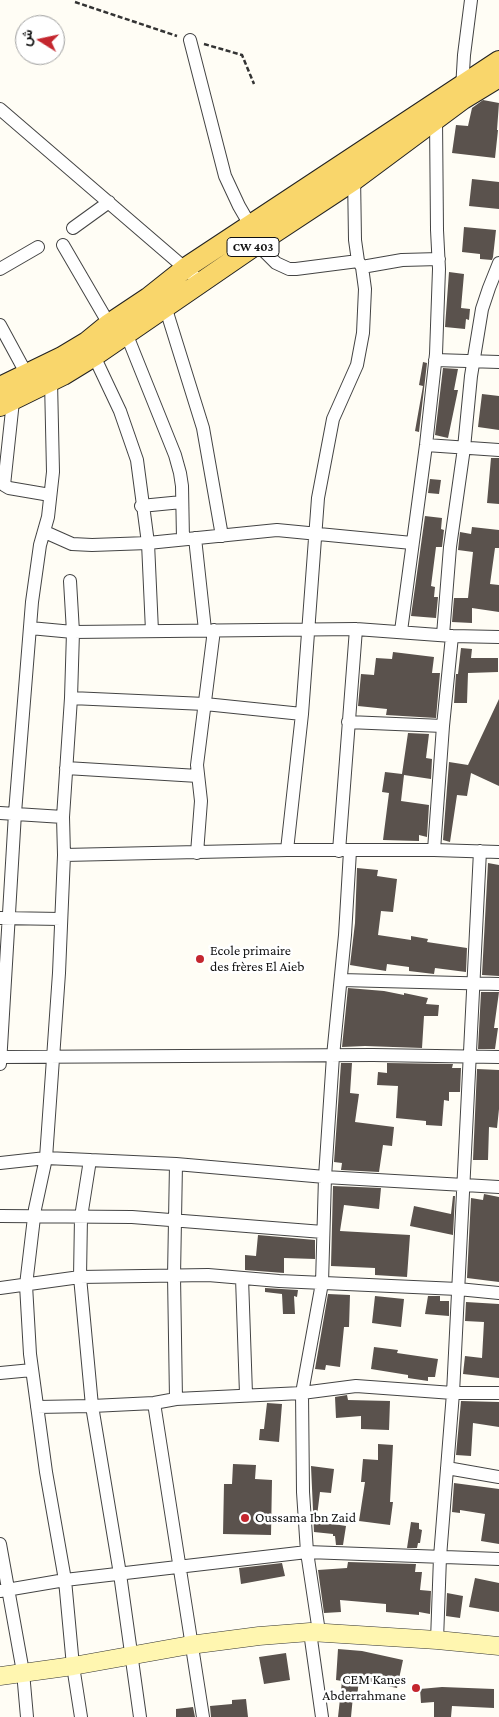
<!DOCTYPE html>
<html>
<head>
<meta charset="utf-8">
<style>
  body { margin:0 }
  #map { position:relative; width:499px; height:1717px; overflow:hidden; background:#fffdf5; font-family:"Crimson Pro",Vazirmatn,serif }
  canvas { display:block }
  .north { position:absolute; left:15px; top:15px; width:50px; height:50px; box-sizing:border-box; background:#fff; border:1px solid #a0a0a0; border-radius:50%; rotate:280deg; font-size:14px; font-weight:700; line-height:20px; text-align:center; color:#111 }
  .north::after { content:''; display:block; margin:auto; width:18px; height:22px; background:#c4262e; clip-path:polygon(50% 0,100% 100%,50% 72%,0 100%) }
</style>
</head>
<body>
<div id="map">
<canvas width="499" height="1717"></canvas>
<div class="north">ش</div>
</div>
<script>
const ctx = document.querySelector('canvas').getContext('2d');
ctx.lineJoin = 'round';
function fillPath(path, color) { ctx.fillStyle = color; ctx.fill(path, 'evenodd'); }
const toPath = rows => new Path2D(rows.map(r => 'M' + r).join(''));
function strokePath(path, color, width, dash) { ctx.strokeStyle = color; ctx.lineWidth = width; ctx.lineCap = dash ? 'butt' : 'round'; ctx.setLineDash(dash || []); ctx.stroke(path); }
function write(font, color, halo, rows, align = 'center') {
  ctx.font = font + ' "Crimson Pro",serif'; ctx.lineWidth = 5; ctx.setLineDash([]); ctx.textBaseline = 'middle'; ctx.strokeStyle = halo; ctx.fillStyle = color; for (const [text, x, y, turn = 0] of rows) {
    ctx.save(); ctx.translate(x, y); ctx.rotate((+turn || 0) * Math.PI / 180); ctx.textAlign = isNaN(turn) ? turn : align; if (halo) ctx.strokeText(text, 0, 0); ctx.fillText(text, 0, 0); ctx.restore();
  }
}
const building = toPath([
  [483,100,499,103,497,130,498,130,495,158,452,153,456,125,468,126,472,108],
  [472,179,499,182,499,209,469,206],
  [464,227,496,230,493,257,492,260,480,259,480,254,462,252],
  [449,272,464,274,461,308,470,309,469,320,466,319,465,329,445,327],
  [423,362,427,363,419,432,415,431,423,386,419,385],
  [443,368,458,369,454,390,458,390,448,438,435,435],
  [482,394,499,396,499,430,478,427],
  [491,458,499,458,499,504,487,503],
  [430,479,441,480,439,494,428,493],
  [425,516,442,518,441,529,444,530,442,547,436,547,431,586,435,587,434,597,438,597,436,618,411,616],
  [472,527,499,530,499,548,495,548,490,584,499,585,499,612,472,608,472,623,452,622,454,598,468,598,473,552,458,550,460,532,471,534],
  [461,648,472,649,471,658,498,658,498,672,468,673,467,703,454,703,456,674,458,674],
  [393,652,434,657,432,673,440,673,436,718,386,715,387,709,358,706,361,674,374,675,376,658,392,659],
  [499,699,499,786,471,773,467,796,457,795,450,842,443,840,449,762,468,765],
  [408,733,429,734,426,758,432,759,431,779,404,775,401,801,429,805,427,837,419,835,419,841,383,840,389,793,382,792,385,772,402,774],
  [488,863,499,865,499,976,482,975],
  [357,868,378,870,377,876,397,879,393,912,381,911,378,935,411,940,411,936,428,939,427,942,467,948,466,972,435,968,434,974,409,971,409,967,387,964,386,971,350,965,355,923],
  [348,988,384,991,404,995,404,993,428,998,426,1004,439,1005,438,1016,424,1016,422,1048,365,1046,342,1047],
  [481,992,499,992,494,1028,498,1028,495,1049,478,1049],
  [341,1063,352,1063,350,1093,359,1094,355,1122,394,1127,392,1146,383,1145,379,1172,341,1170,342,1163,334,1162],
  [387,1063,453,1064,452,1068,461,1068,460,1092,449,1092,449,1101,444,1100,442,1126,426,1125,426,1121,396,1118,398,1086,377,1085,378,1072,387,1073],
  [477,1069,499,1070,499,1109,497,1128,489,1127,488,1160,473,1160],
  [333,1186,381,1188,379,1209,344,1205,340,1231,410,1235,407,1277,375,1275,375,1268,331,1266],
  [484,1194,499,1197,499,1282,467,1278,471,1198,483,1200],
  [453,1196,455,1196,453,1235,410,1226,414,1206,451,1214],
  [258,1235,315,1240,315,1259,284,1258,284,1273,245,1270,245,1255,256,1256],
  [265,1288,298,1290,297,1297,294,1296,295,1314,283,1314,282,1294,265,1292],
  [328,1294,350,1295,349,1327,344,1327,340,1367,326,1365,325,1370,315,1369],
  [375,1296,404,1299,401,1327,372,1323],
  [428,1296,440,1296,440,1301,449,1301,449,1316,425,1314],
  [466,1302,499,1304,499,1378,463,1374,465,1356,482,1358,484,1322,465,1321],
  [374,1347,398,1350,397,1353,438,1359,435,1377,428,1377,428,1381,408,1378,408,1375,371,1369],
  [347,1395,348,1400,390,1401,389,1430,361,1429,361,1416,336,1418,335,1397],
  [461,1401,499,1402,499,1427,473,1423,471,1456,456,1455],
  [267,1403,282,1404,279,1442,259,1440,260,1429,264,1429],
  [378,1444,393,1445,390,1502,393,1502,390,1525,359,1521,365,1482,361,1482,363,1459,378,1460],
  [233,1464,256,1465,255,1479,272,1480,271,1535,223,1534,224,1484,232,1484],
  [311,1466,334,1469,331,1493,320,1492,317,1516,328,1518,327,1523,346,1526,343,1545,336,1545,335,1536,333,1536,333,1534,314,1532],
  [454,1483,499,1489,499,1544,481,1541,485,1514,460,1510,460,1513,452,1512],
  [411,1522,419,1523,419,1529,422,1530,420,1543,418,1543,417,1548,407,1548],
  [348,1562,416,1564,415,1572,422,1572,420,1590,431,1591,430,1614,419,1612,419,1615,386,1612,386,1604,340,1600,341,1612,324,1613,318,1570,347,1568],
  [282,1563,285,1576,241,1584,239,1568],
  [475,1578,499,1583,499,1612,469,1607],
  [447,1593,463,1596,460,1618,446,1616],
  [338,1649,362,1651,403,1660,397,1688,359,1680,357,1697,353,1696,351,1717,338,1717,342,1681,336,1680],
  [286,1653,290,1680,264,1684,259,1657],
  [442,1687,494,1689,494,1708,452,1706,451,1717,434,1717,434,1702,421,1703,420,1689],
  [246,1699,248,1717,211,1717,210,1706,232,1704,232,1700],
  [193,1707,195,1717,176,1717,176,1709]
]);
const path = toPath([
  [75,2,177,36],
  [204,44,242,55,254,84]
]);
const street = toPath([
  [190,40,225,176,239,206,250,225],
  [462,89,464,55,471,0],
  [0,109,201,282],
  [73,228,109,202],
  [257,244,276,263,289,269,296,269,358,261],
  [63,245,109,324],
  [362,267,402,260,439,259],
  [0,269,38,247],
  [165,306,203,428,222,536],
  [0,325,26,373],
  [126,333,175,455,180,473,182,486,183,539],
  [94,356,120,411,137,460,148,543,152,631],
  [435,360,499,362],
  [13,401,4,485,9,488,50,495],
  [426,445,499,450],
  [141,506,182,502],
  [45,532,72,544,92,545,148,543,277,530,412,543],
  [195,538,205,630],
  [30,628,73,632,356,629,452,636,499,637],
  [401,631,426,445,436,354,439,269,437,230,436,119],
  [443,635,450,547,464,448,471,376,482,309,489,288,499,263],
  [71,698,205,704,302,714],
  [348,722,443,726],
  [66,768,198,776],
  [0,813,63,817,64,855,59,973,46,1158,35,1209,26,1285,30,1354,46,1472,65,1580,73,1666,81,1717],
  [63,817,71,698,73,632,70,581],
  [287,850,302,714,318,498,333,419,357,365,363,333,365,289,362,267,358,261,355,240,354,175],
  [434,850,443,726,452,636],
  [339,851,356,629],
  [197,853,201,801,197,765,214,630],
  [64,855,287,850,434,850,499,852],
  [0,918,61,919],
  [341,980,499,984],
  [0,1057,373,1055,499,1057],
  [0,1064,15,813,32,602,40,545,48,517,53,472,51,381],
  [90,1160,81,1217,80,1277,92,1406,120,1574,140,1717],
  [0,1163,46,1158,90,1160,176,1164,325,1177,499,1187],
  [0,1216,132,1217,323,1232],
  [242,1278,246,1394],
  [0,1288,80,1277,208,1275,279,1281,458,1289,499,1293],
  [0,1373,32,1370],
  [176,1399,174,1276,176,1164],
  [154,1403,203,1717],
  [37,1407,92,1406,154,1403,176,1399,302,1393,356,1386,453,1393,499,1393],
  [447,1468,499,1477],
  [0,1544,23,1672,27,1717],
  [0,1591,65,1580,307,1552,499,1559],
  [310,1632,322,1717],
  [319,1632,307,1552,303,1492,302,1393,322,1283,325,1177,333,1056,345,935,350,851],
  [437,1640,440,1557,453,1393,480,851]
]);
const secondary = toPath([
  [0,1676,73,1666,190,1645,259,1636,310,1632,437,1640,499,1646]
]);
const primary = toPath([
  [0,387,62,357,87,342,109,324,148,298,187,267,499,61],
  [0,406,63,375,94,356,257,244,354,180,463,99,499,77]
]);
const markers = [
  [200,959,5,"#c4262e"],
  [245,1518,5,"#c4262e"],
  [416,1688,5,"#c4262e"]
];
const shields = [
  [253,247,52]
];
const shieldNames = [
  ["CW 403",253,247]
];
const poiNames = [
  ["Ecole primaire",210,951],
  ["des frères El Aieb",210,967],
  ["Oussama Ibn Zaid",255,1518],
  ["CEM Kanes",406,1680,"right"],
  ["Abderrahmane",406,1696,"right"]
];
fillPath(building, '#5a524d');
strokePath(street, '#444', 14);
strokePath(secondary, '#333', 19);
strokePath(primary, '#222', 22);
strokePath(path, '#333', 2.5, [5, 2.5]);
strokePath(street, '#fff', 12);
strokePath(secondary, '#fff6b0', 18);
strokePath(primary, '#f9d66b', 20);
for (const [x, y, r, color] of markers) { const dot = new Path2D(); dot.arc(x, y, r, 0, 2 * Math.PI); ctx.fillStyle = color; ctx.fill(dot); strokePath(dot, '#fff', 2); }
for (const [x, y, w] of shields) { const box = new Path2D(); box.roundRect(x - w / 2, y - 9.5, w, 19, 4); ctx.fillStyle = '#fff'; ctx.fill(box); strokePath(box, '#111', 1); }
write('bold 12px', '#111', null, shieldNames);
write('14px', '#111', '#fff', poiNames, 'left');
</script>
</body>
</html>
